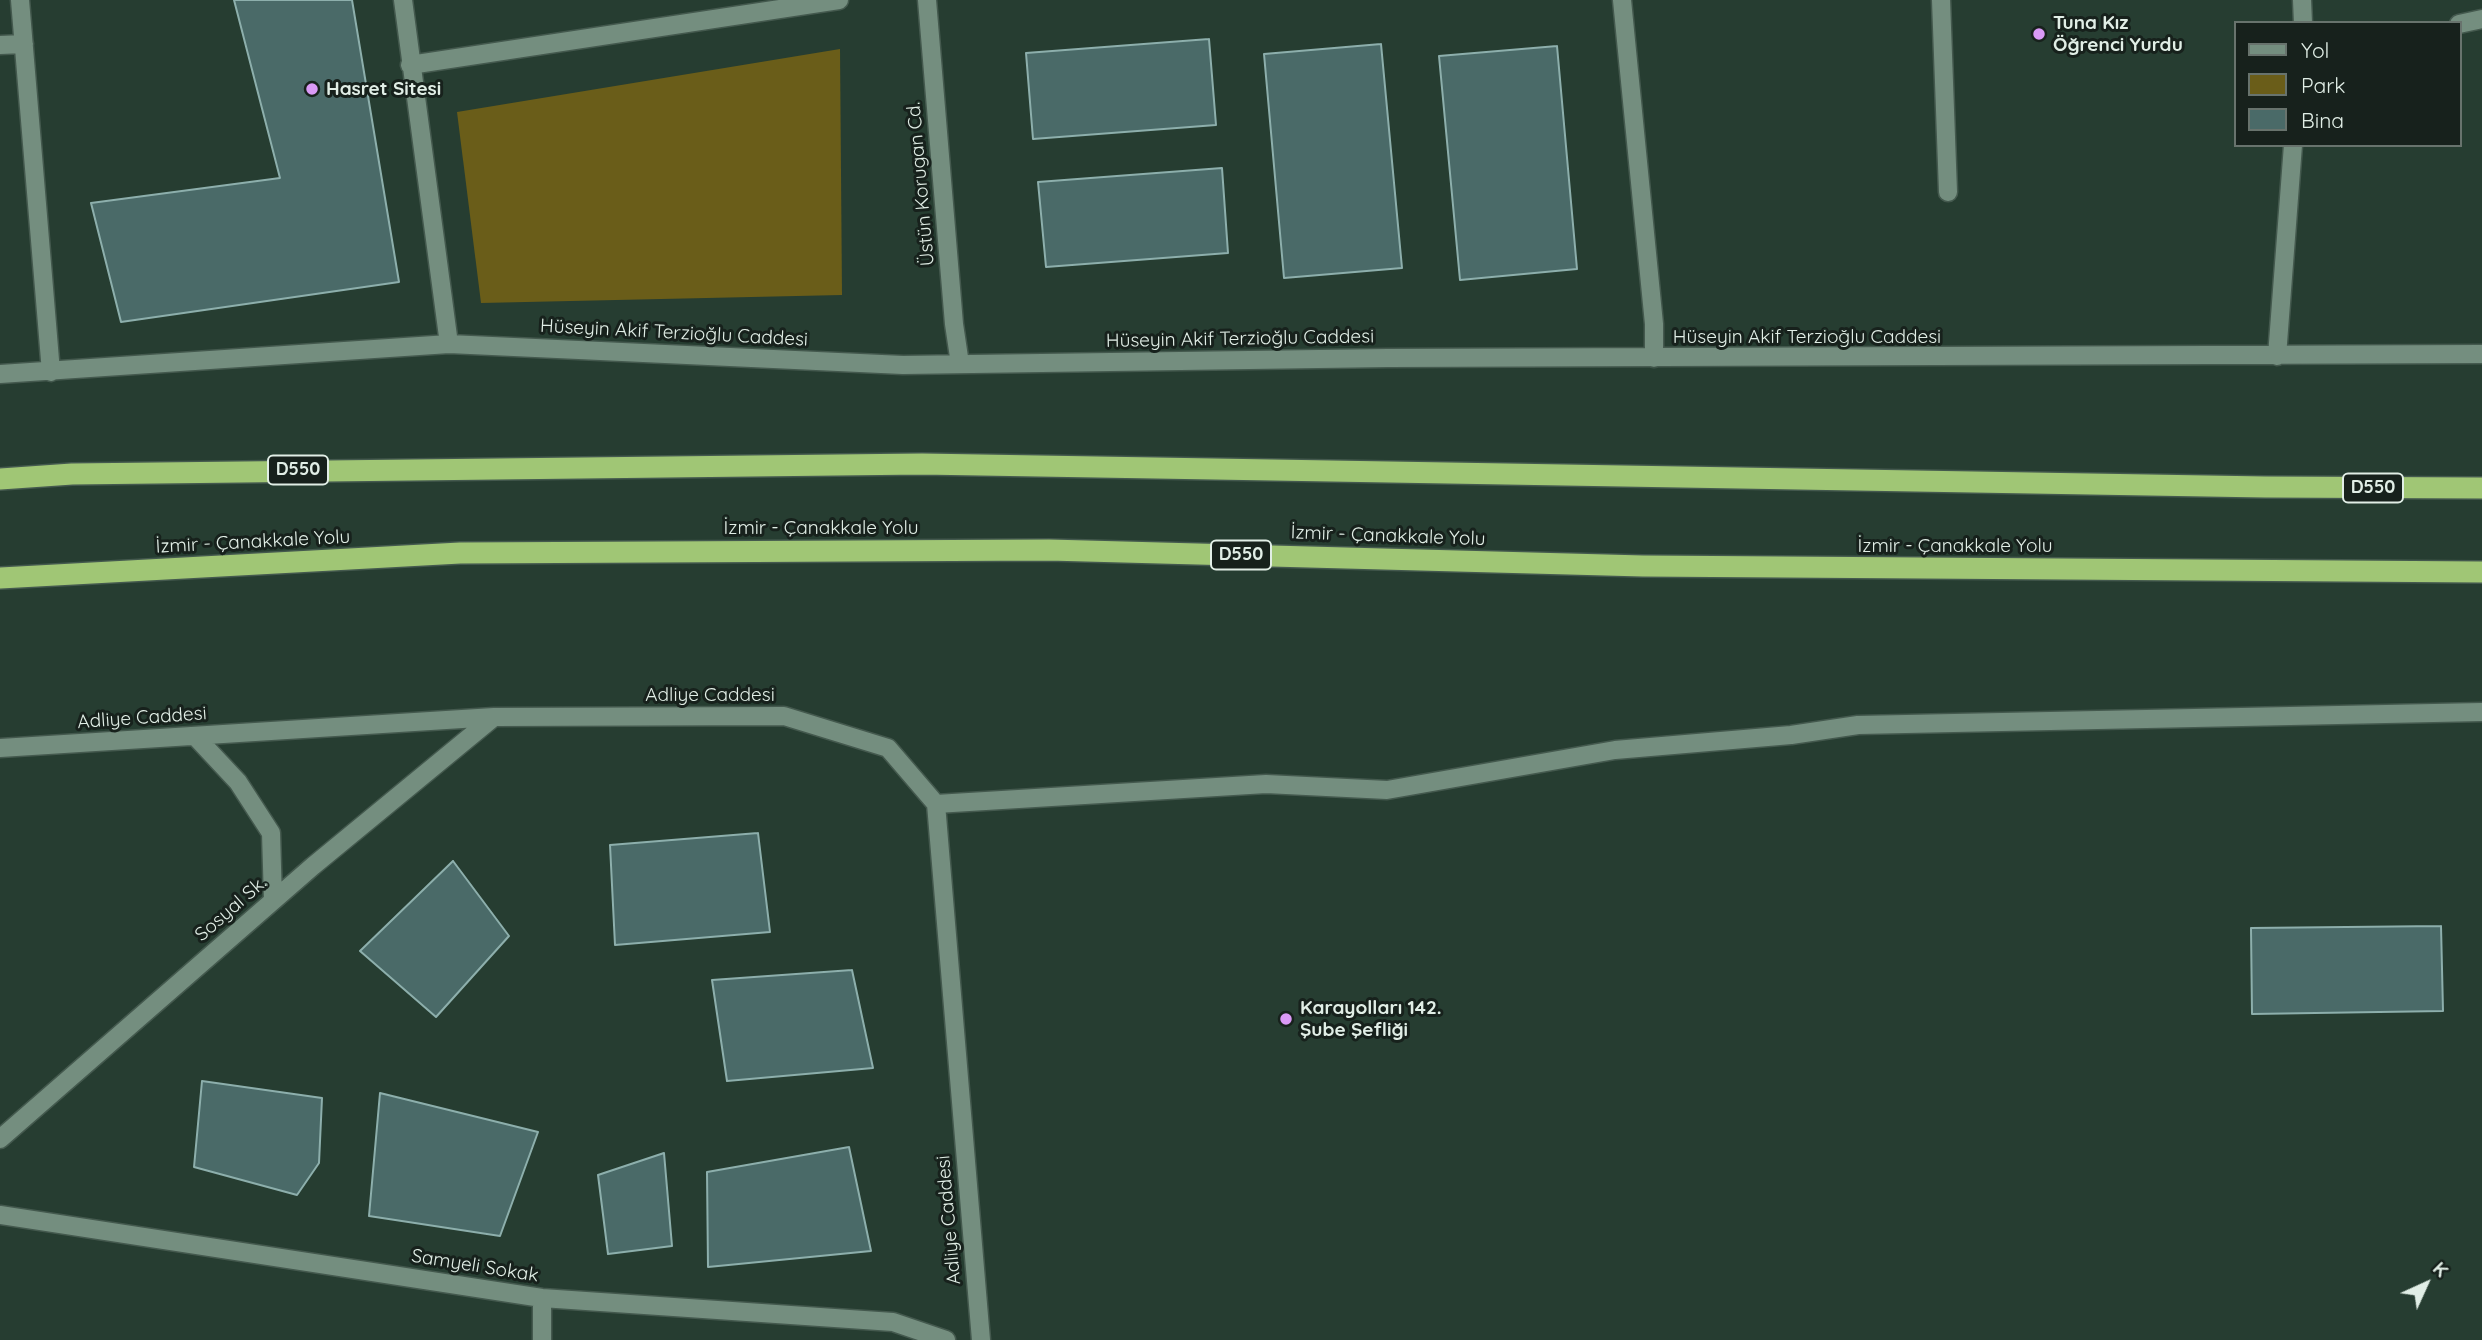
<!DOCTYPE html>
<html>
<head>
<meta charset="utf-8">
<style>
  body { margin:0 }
  #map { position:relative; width:2482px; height:1340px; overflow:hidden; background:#263d31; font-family:Quicksand,sans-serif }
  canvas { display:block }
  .legend { position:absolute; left:2234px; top:21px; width:228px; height:126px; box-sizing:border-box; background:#17211c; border:2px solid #68736d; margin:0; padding:9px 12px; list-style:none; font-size:21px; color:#e1eee6 }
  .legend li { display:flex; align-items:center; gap:14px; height:35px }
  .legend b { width:35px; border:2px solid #68736d }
  .north { position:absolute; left:2391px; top:1249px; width:70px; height:70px; -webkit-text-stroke:5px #17211c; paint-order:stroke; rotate:45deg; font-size:19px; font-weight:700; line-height:28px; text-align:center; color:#e1eee6 }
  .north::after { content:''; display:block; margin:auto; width:24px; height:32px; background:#e1eee6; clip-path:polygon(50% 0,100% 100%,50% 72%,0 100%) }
</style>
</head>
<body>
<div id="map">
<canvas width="2482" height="1340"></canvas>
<ul class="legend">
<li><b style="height:9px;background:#748e7f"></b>Yol</li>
<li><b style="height:19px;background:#6a5d19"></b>Park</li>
<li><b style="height:19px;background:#4a6a68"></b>Bina</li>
</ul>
<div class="north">K</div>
</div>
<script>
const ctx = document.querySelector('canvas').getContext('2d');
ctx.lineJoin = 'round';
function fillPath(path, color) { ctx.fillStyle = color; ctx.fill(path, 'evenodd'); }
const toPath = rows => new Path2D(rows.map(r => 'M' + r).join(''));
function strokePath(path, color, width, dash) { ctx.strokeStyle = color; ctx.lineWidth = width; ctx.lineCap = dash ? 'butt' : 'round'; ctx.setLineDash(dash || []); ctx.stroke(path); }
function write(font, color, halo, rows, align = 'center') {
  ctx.font = font + ' Quicksand,sans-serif'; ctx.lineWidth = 6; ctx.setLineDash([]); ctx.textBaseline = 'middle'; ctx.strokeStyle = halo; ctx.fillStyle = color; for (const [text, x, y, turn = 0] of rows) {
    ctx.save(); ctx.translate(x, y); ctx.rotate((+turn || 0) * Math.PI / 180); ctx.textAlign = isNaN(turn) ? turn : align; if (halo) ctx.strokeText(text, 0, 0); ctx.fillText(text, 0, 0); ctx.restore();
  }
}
const green = toPath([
  [840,49,842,295,481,303,457,112]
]);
const building = toPath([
  [234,0,352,0,399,282,121,322,91,203,280,178,234,0],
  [1209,39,1216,125,1033,139,1026,53,1209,39],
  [1381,44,1402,268,1284,278,1264,54,1381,44],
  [1557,46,1577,269,1460,280,1439,56,1557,46],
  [1222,168,1228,253,1046,267,1038,182,1222,168],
  [758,833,770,932,615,945,610,845,758,833],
  [453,861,509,936,436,1017,360,951,453,861],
  [2441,926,2443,1011,2252,1014,2251,928,2441,926],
  [852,970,873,1068,727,1081,712,980,852,970],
  [202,1081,322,1098,319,1163,297,1195,194,1167,202,1081],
  [380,1093,538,1132,500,1236,369,1216,380,1093],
  [849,1147,871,1251,708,1267,707,1172,849,1147],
  [664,1153,672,1246,608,1254,598,1175,664,1153]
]);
const minor = toPath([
  [20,0,51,372],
  [403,0,449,344],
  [927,0,954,324,960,364],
  [1622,0,1654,324,1654,358],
  [1941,0,1948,192],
  [2302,0,2303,23],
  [2459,24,2482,19],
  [0,45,24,44],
  [410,65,839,0],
  [2277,356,2293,145],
  [0,374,449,344,903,365,1388,358,2482,354],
  [195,736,238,782,271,833,273,900],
  [0,748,494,717,784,716,888,748,936,804,981,1340],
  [936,804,1266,784,1387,790,1615,750,1791,735,1858,725,2482,712],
  [0,1139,313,866,494,717],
  [0,1215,542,1298,893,1322,946,1340],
  [542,1340,542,1298]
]);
const highway = toPath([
  [0,479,72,474,922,464,2265,487,2482,488],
  [0,578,460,553,1049,550,1643,566,2482,572]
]);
const markers = [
  [2039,34,7,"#da9af6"],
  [312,89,7,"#da9af6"],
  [1286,1019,7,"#da9af6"]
];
const shields = [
  [298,470,60],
  [2373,488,60],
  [1241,555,60]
];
const shieldNames = [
  ["D550",298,470],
  ["D550",2373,488],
  ["D550",1241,555]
];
const poiNames = [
  ["Tuna Kız",2053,23],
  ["Öğrenci Yurdu",2053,45],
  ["Hasret Sitesi",326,89],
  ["Karayolları 142.",1300,1008],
  ["Şube Şefliği",1300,1030]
];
const streetNames = [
  ["Üstün Korugan Cd.",921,184,-95],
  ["Hüseyin Akif Terzioğlu Caddesi",674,333,3],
  ["Hüseyin Akif Terzioğlu Caddesi",1807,337],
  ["Hüseyin Akif Terzioğlu Caddesi",1240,339,-1],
  ["İzmir - Çanakkale Yolu",821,528],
  ["İzmir - Çanakkale Yolu",1388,536,2],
  ["İzmir - Çanakkale Yolu",253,542,-3],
  ["İzmir - Çanakkale Yolu",1955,546],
  ["Adliye Caddesi",710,695],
  ["Adliye Caddesi",142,718,-4],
  ["Sosyal Sk.",231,909,-41],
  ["Adliye Caddesi",949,1220,-95],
  ["Samyeli Sokak",475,1266,9]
];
fillPath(green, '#6a5d19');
fillPath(building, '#4a6a68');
strokePath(building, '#8dafac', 2);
strokePath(minor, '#44594e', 21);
strokePath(highway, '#44594e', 24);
strokePath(minor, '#748e7f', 18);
strokePath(highway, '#a0c675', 21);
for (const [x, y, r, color] of markers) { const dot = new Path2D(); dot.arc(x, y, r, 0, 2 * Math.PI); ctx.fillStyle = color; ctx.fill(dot); strokePath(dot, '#17211c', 2.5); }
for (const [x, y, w] of shields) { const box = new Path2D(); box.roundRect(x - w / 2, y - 14.5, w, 29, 5); ctx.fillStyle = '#17211c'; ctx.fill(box); strokePath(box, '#e1eee6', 2); }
write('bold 18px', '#e1eee6', null, shieldNames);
write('bold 19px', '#e1eee6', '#17211c', poiNames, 'left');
write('19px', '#e1eee6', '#17211c', streetNames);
</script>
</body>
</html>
